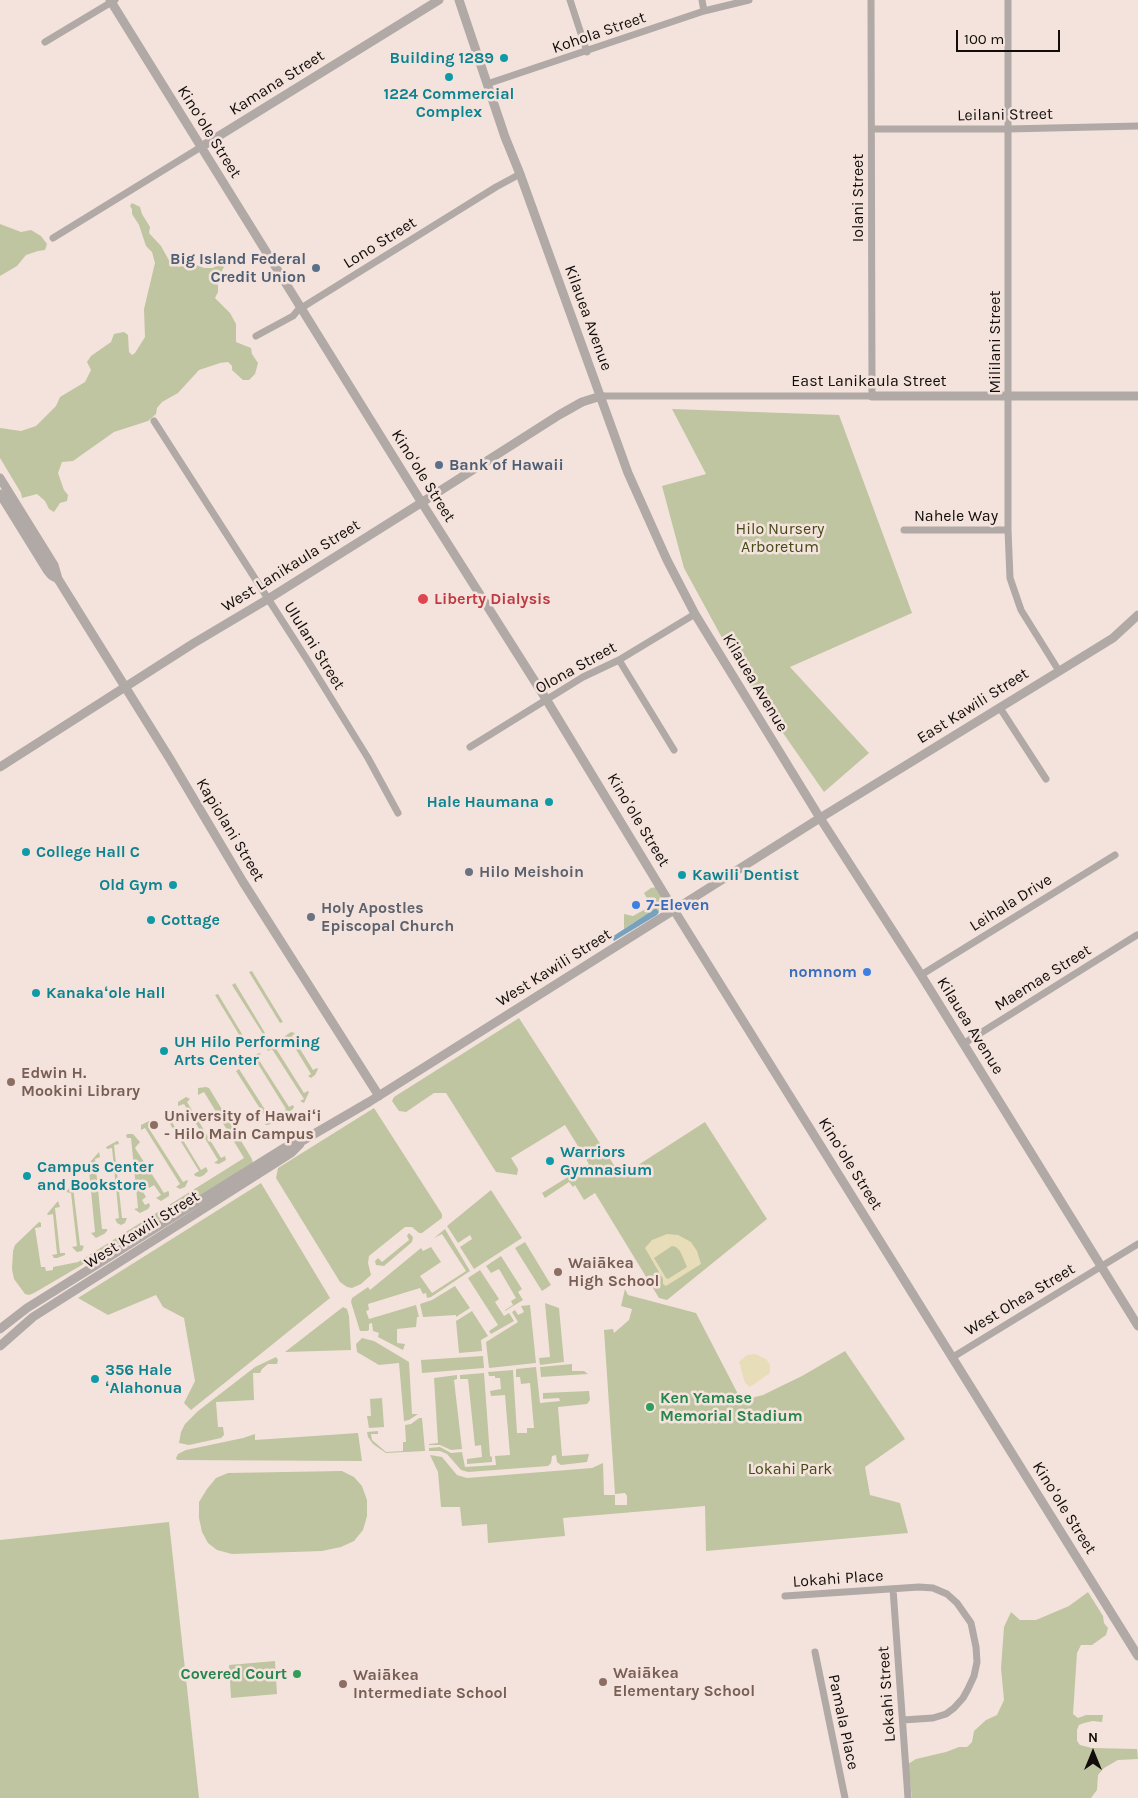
<!DOCTYPE html>
<html>
<head>
<meta charset="utf-8">
<style>
  body { margin:0 }
  #map { position:relative; width:1138px; height:1798px; overflow:hidden; background:#f4e3dc; font-family:Karla,sans-serif }
  canvas { display:block }
  .north { position:absolute; left:1068px; top:1728px; width:50px; height:50px; -webkit-text-stroke:4px #f4e3dc; paint-order:stroke; rotate:0deg; font-size:14px; font-weight:700; line-height:20px; text-align:center; color:#120d0b }
  .north::after { content:''; display:block; margin:auto; width:18px; height:22px; background:#120d0b; clip-path:polygon(50% 0,100% 100%,50% 72%,0 100%) }
  .scale { position:absolute; left:956px; top:30px; width:104px; height:22px; box-sizing:border-box; border:2px solid #120d0b; border-top:0; padding-left:6px; font-size:15px; line-height:18px; white-space:nowrap; color:#120d0b; -webkit-text-stroke:4px #f4e3dc; paint-order:stroke }
</style>
</head>
<body>
<div id="map">
<canvas width="1138" height="1798"></canvas>
<div class="north">N</div>
<div class="scale">100 m</div>
</div>
<script>
const ctx = document.querySelector('canvas').getContext('2d');
ctx.lineJoin = 'round';
function fillPath(path, color) { ctx.fillStyle = color; ctx.fill(path, 'evenodd'); }
const toPath = rows => new Path2D(rows.map(r => 'M' + r).join(''));
function strokePath(path, color, width, dash) { ctx.strokeStyle = color; ctx.lineWidth = width; ctx.lineCap = dash ? 'butt' : 'round'; ctx.setLineDash(dash || []); ctx.stroke(path); }
function write(font, color, halo, rows, align = 'center') {
  ctx.font = font + ' Karla,sans-serif'; ctx.lineWidth = 5; ctx.setLineDash([]); ctx.textBaseline = 'middle'; ctx.strokeStyle = halo; ctx.fillStyle = color; for (const [text, x, y, turn = 0] of rows) {
    ctx.save(); ctx.translate(x, y); ctx.rotate((+turn || 0) * Math.PI / 180); ctx.textAlign = isNaN(turn) ? turn : align; if (halo) ctx.strokeText(text, 0, 0); ctx.fillText(text, 0, 0); ctx.restore();
  }
}
const green = toPath([
  [132,203,140,207,142,214,150,227,149,233,161,246,171,264,179,267,189,260,193,260,197,265,204,268,213,268,220,262,224,267,218,278,218,292,215,298,230,313,236,324,236,342,251,348,252,354,258,363,255,374,249,380,243,380,232,370,232,366,228,362,220,363,199,370,178,393,162,402,157,408,156,414,148,421,114,432,73,461,62,462,58,473,64,490,68,495,67,501,60,503,54,512,49,509,45,501,37,494,22,498,21,493,0,458,0,428,21,431,36,426,56,406,60,397,85,382,91,370,87,362,91,356,111,342,114,334,124,332,128,335,129,352,132,355,135,353,145,337,144,309,155,263,152,252,146,246,139,225,132,214,132,209,130,206],
  [0,224,21,232,31,230,41,236,47,244,45,250,38,251,26,255,17,266,0,276],
  [672,409,839,415,912,613,790,667,869,753,824,792,740,671,684,568,662,486,706,474],
  [656,887,661,896,659,912,656,908,624,929,624,914,633,916,651,906,644,893,651,888],
  [252,971,283,1022,280,1023,249,972],
  [235,983,265,1033,263,1034,232,985],
  [218,994,248,1044,246,1046,215,995],
  [519,1018,621,1176,705,1122,767,1219,667,1300,659,1298,595,1193,584,1200,575,1185,573,1187,569,1182,545,1198,542,1193,589,1164,565,1125,511,1158,518,1169,517,1175,496,1172,446,1093,434,1093,406,1112,399,1111,392,1101,394,1097],
  [291,1032,295,1033,292,1036,313,1070,317,1068,318,1069,315,1075,311,1078,308,1076,311,1074,289,1038,284,1039,285,1036],
  [276,1041,279,1044,275,1047,304,1093,308,1091,309,1092,304,1103,300,1101,304,1099,272,1049,268,1051,267,1049],
  [259,1053,261,1054,257,1057,289,1107,293,1105,294,1107,293,1109,287,1113,283,1112,286,1109,255,1059,251,1061,250,1060,251,1057],
  [239,1069,271,1119,274,1117,276,1118,275,1121,268,1125,265,1125,268,1121,236,1071],
  [206,1087,209,1088,252,1159,253,1163,251,1166,34,1293,29,1295,25,1294,14,1279,12,1269,13,1251,15,1245,39,1222,41,1223,41,1227,35,1228,41,1267,45,1267,46,1271,53,1270,53,1267,78,1262,244,1158,204,1092,198,1095,198,1088],
  [186,1097,190,1099,187,1102,221,1158,225,1156,226,1160,219,1164,214,1163,218,1160,184,1104,178,1106,178,1102],
  [374,1108,442,1214,442,1218,422,1233,419,1233,412,1227,405,1227,369,1256,368,1263,371,1275,361,1284,352,1288,347,1287,340,1282,276,1178,278,1168],
  [149,1121,153,1123,148,1127,183,1182,187,1180,188,1181,185,1187,180,1189,176,1187,180,1184,145,1128,141,1130,141,1125],
  [172,1122,201,1170,206,1167,208,1171,204,1175,200,1177,195,1176,194,1174,199,1171,170,1124],
  [128,1134,133,1134,140,1142,135,1148,164,1193,168,1191,169,1192,169,1196,161,1201,156,1198,161,1195,154,1185,149,1188,145,1184,140,1187,146,1197,142,1200,145,1205,149,1203,150,1206,148,1209,140,1213,134,1209,138,1208,131,1138,127,1138,126,1135],
  [117,1141,118,1141,119,1144,114,1145,122,1218,127,1218,125,1223,121,1225,117,1223,115,1219,119,1218,112,1148,107,1149,106,1147],
  [99,1152,100,1157,95,1159,102,1229,107,1229,107,1231,104,1234,96,1238,91,1233,95,1232,89,1170,84,1169],
  [76,1180,78,1181,78,1186,73,1187,80,1245,84,1246,82,1251,77,1252,72,1247,77,1246,71,1193,66,1192],
  [261,1183,330,1298,191,1410,184,1403,195,1381,184,1318,163,1307,156,1295,108,1315,78,1298],
  [491,1190,522,1238,474,1269,460,1247,472,1239,470,1235,458,1243,447,1226],
  [58,1201,60,1207,55,1208,60,1253,65,1253,65,1255,57,1258,54,1258,52,1255,57,1254,53,1214,48,1215,47,1214],
  [445,1229,470,1271,431,1297,427,1298,426,1293,423,1294,420,1288,368,1304,369,1310,366,1311,369,1319,416,1305,419,1317,417,1317,416,1327,397,1329,397,1343,405,1344,403,1350,378,1337,379,1333,373,1331,372,1323,369,1324,369,1330,367,1331,360,1331,351,1302,352,1298,368,1287,370,1290,421,1248,423,1251,431,1247,441,1262,420,1276,432,1293,466,1271,442,1234,434,1238],
  [409,1233,413,1237,412,1242,384,1266,376,1265,375,1261,378,1258,382,1262,409,1240,407,1236],
  [525,1242,551,1285,542,1291,515,1248],
  [501,1256,522,1289,518,1292,523,1300,505,1311,505,1310,513,1305,511,1301,516,1298,499,1269,491,1273,486,1266],
  [480,1270,499,1299,495,1302,504,1316,509,1313,514,1321,491,1334,489,1331,498,1325,468,1278],
  [455,1286,470,1308,456,1317,456,1315,423,1317,420,1304,432,1300],
  [625,1289,628,1295,696,1313,738,1394,751,1398,763,1395,802,1376,845,1351,905,1439,865,1467,870,1495,900,1503,908,1533,706,1551,705,1506,563,1518,565,1536,488,1543,487,1524,462,1526,460,1507,441,1507,438,1472,430,1455,442,1457,457,1475,467,1478,592,1468,603,1463,604,1495,615,1495,615,1505,627,1505,627,1496,625,1493,615,1494,604,1330,613,1329,614,1333,629,1320,632,1309,621,1306],
  [545,1303,559,1308,564,1362,540,1365,539,1358,550,1357],
  [530,1305,536,1363,489,1368,486,1342,518,1322,512,1312,515,1310,518,1315,524,1312,521,1306],
  [343,1307,347,1309,349,1316,351,1350,285,1352],
  [472,1311,488,1336,481,1340,482,1351,459,1353,456,1321],
  [362,1338,374,1341,409,1362,412,1414,418,1414,409,1420,404,1421,399,1363,379,1365,357,1352,356,1344],
  [483,1356,484,1368,422,1373,421,1360],
  [276,1357,278,1360,277,1364,268,1364,262,1369,260,1373,253,1373,254,1400,216,1402,218,1427,223,1427,224,1435,221,1438,189,1445,179,1443,181,1432,185,1424,198,1411,255,1367],
  [572,1364,572,1371,584,1371,588,1374,541,1377,540,1367],
  [536,1367,540,1403,560,1401,559,1398,543,1399,543,1393,589,1391,590,1400,587,1404,558,1407,562,1456,589,1454,587,1462,561,1465,557,1462,556,1455,552,1456,551,1463,548,1466,468,1472,461,1470,447,1454,440,1451,429,1451,429,1448,440,1447,451,1453,462,1452,465,1467,496,1465,495,1456,510,1455,505,1395,491,1396,490,1391,501,1389,500,1378,495,1378,495,1376,489,1376,488,1372,513,1370,517,1433,527,1433,527,1428,534,1428,530,1383,521,1384,520,1377,516,1377,516,1369],
  [484,1373,490,1456,492,1457,492,1462,467,1464,467,1459,482,1457,481,1445,475,1446,468,1379,460,1379,460,1375],
  [457,1375,457,1379,454,1380,462,1449,451,1450,440,1445,429,1445,429,1444,438,1443,434,1378],
  [382,1398,384,1427,369,1428,367,1416,371,1416,370,1399],
  [419,1418,422,1418,425,1451,386,1453,373,1444,368,1437,367,1432,378,1431,378,1434,371,1434,372,1440,386,1452,403,1451,403,1442,406,1442,405,1425,411,1424],
  [358,1433,362,1461,177,1460,176,1458,178,1454,186,1450,243,1438,255,1434,255,1440],
  [342,1471,354,1477,362,1486,367,1500,367,1516,363,1530,354,1541,341,1547,322,1551,232,1554,217,1550,208,1543,202,1532,199,1518,199,1502,207,1489,216,1478,228,1473],
  [169,1522,199,1798,0,1798,0,1540],
  [1088,1592,1103,1616,1104,1623,1108,1628,1106,1635,1092,1645,1081,1645,1077,1653,1073,1714,1078,1718,1086,1715,1103,1715,1102,1722,1093,1721,1084,1723,1079,1725,1077,1730,1077,1741,1080,1745,1092,1748,1137,1749,1138,1759,1118,1760,1104,1768,1098,1775,1097,1790,1091,1798,912,1798,908,1764,916,1759,946,1752,959,1747,967,1747,972,1742,974,1731,986,1720,997,1715,1004,1700,1001,1668,1004,1627,1011,1612,1020,1620,1036,1620,1069,1606],
  [275,1661,277,1694,231,1698,229,1665]
]);
const sand = toPath([
  [667,1234,678,1235,691,1242,697,1251,701,1264,666,1286,663,1284,663,1279,645,1248,652,1240],
  [672,1246,676,1247,680,1251,687,1267,668,1279,666,1278,654,1258],
  [755,1354,766,1359,770,1365,770,1373,750,1387,745,1383,739,1362,747,1355]
]);
const water = toPath([
  [656,908,659,912,657,915,614,941,612,937]
]);
const minor = toPath([
  [570,0,587,52],
  [702,0,704,11],
  [1008,0,1008,530,1010,578,1021,610,1059,671],
  [45,42,115,0],
  [487,84,704,11,749,0],
  [872,129,1008,129,1138,126],
  [53,238,201,147],
  [256,336,293,316,298,310,496,187,520,174],
  [601,396,872,396,871,0],
  [154,421,308,661,368,758,398,813],
  [904,530,1008,530],
  [619,660,674,750],
  [1000,708,1046,779],
  [470,747,583,677,619,660,695,614],
  [921,975,1115,855],
  [963,1044,1137,935],
  [953,1357,1138,1244],
  [893,1589,908,1798],
  [785,1596,919,1587,933,1588,947,1594,957,1603,971,1623,976,1647,977,1662,974,1676,968,1689,963,1698,954,1708,946,1714,933,1718,903,1720],
  [815,1652,845,1798]
]);
const tertiary = toPath([
  [110,0,422,503,546,699,674,910,1138,1656],
  [459,0,505,137,520,174,628,473,667,560,695,614,820,818,921,975,1138,1326],
  [201,147,439,0],
  [872,396,1138,396],
  [0,478,54,565,58,579,170,759,243,882,379,1096],
  [0,494,47,570,51,575,58,579],
  [0,767,194,643,268,599,413,508,559,415,582,402,601,396],
  [0,1329,27,1308,284,1148,302,1141,369,1102,820,818,1066,667,1113,638,1138,615],
  [0,1346,33,1317,277,1162,291,1153,300,1144]
]);
const markers = [
  [504,58,5,"#0f9aa8"],
  [449,77,5,"#0f9aa8"],
  [316,268,5,"#5c6f8a"],
  [439,465,5,"#5c6f8a"],
  [423,599,6,"#e0444e"],
  [549,802,5,"#0f9aa8"],
  [26,852,5,"#0f9aa8"],
  [469,872,5,"#6b7280"],
  [682,875,5,"#0f9aa8"],
  [173,885,5,"#0f9aa8"],
  [636,905,5,"#3f7fe0"],
  [311,917,5,"#6b7280"],
  [151,920,5,"#0f9aa8"],
  [867,972,5,"#3f7fe0"],
  [36,993,5,"#0f9aa8"],
  [164,1051,5,"#0f9aa8"],
  [11,1082,5,"#8d6e63"],
  [154,1125,5,"#8d6e63"],
  [550,1161,5,"#0f9aa8"],
  [27,1176,5,"#0f9aa8"],
  [558,1272,5,"#8d6e63"],
  [95,1379,5,"#0f9aa8"],
  [650,1407,5,"#2e9e5b"],
  [297,1674,5,"#2e9e5b"],
  [603,1682,5,"#8d6e63"],
  [343,1684,5,"#8d6e63"]
];
const streetNames = [
  ["Kohola Street",599,33,-19],
  ["Kamana Street",277,83,-32],
  ["Leilani Street",1005,115,-1],
  ["Kinoʻole Street",209,132,58],
  ["Iolani Street",858,198,-90],
  ["Lono Street",380,243,-32],
  ["Kilauea Avenue",588,318,70],
  ["Mililani Street",995,342,-90],
  ["East Lanikaula Street",869,381],
  ["Kinoʻole Street",423,476,58],
  ["Nahele Way",956,516],
  ["West Lanikaula Street",291,566,-32],
  ["Ululani Street",314,646,58],
  ["Olona Street",576,668,-29],
  ["Kilauea Avenue",755,683,59],
  ["East Kawili Street",973,706,-32],
  ["Kinoʻole Street",638,820,59],
  ["Kapiolani Street",230,830,59],
  ["Leihala Drive",1011,903,-32],
  ["West Kawili Street",554,968,-32],
  ["Maemae Street",1043,978,-32],
  ["Kilauea Avenue",970,1026,58],
  ["Kinoʻole Street",850,1164,58],
  ["West Kawili Street",142,1230,-32],
  ["West Ohea Street",1020,1300,-31],
  ["Kinoʻole Street",1064,1508,58],
  ["Lokahi Place",838,1579,-4],
  ["Lokahi Street",887,1694,-94],
  ["Pamala Place",843,1722,78]
];
const cultureNames = [
  ["Building 1289",494,58,"right"],
  ["1224 Commercial",449,94,"center"],
  ["Complex",449,112,"center"],
  ["Hale Haumana",539,802,"right"],
  ["College Hall C",36,852],
  ["Kawili Dentist",692,875],
  ["Old Gym",163,885,"right"],
  ["Cottage",161,920],
  ["Kanakaʻole Hall",46,993],
  ["UH Hilo Performing",174,1042],
  ["Arts Center",174,1060],
  ["Warriors",560,1152],
  ["Gymnasium",560,1170],
  ["Campus Center",37,1167],
  ["and Bookstore",37,1185],
  ["356 Hale",105,1370],
  ["ʻAlahonua",105,1388]
];
const serviceNames = [
  ["Big Island Federal",306,259],
  ["Credit Union",306,277],
  ["Bank of Hawaii",449,465,"left"]
];
const parkNames = [
  ["Hilo Nursery",780,529],
  ["Arboretum",780,547],
  ["Lokahi Park",790,1469]
];
const healthNames = [
  ["Liberty Dialysis",434,599]
];
const worshipNames = [
  ["Hilo Meishoin",479,872],
  ["Holy Apostles",321,908],
  ["Episcopal Church",321,926]
];
const shopNames = [
  ["7-Eleven",646,905],
  ["nomnom",857,972,"right"]
];
const educationNames = [
  ["Edwin H.",21,1073],
  ["Mookini Library",21,1091],
  ["University of Hawaiʻi",164,1116],
  ["- Hilo Main Campus",164,1134],
  ["Waiākea",568,1263],
  ["High School",568,1281],
  ["Waiākea",613,1673],
  ["Elementary School",613,1691],
  ["Waiākea",353,1675],
  ["Intermediate School",353,1693]
];
const leisureNames = [
  ["Ken Yamase",660,1398],
  ["Memorial Stadium",660,1416],
  ["Covered Court",287,1674,"right"]
];
fillPath(green, '#bfc5a0');
fillPath(sand, '#e7ddb8');
fillPath(water, '#76a2be');
strokePath(minor, '#b0a9a6', 7);
strokePath(tertiary, '#b0a9a6', 9);
for (const [x, y, r, color] of markers) { const dot = new Path2D(); dot.arc(x, y, r, 0, 2 * Math.PI); ctx.fillStyle = color; ctx.fill(dot); strokePath(dot, '#f4e3dc', 2); }
write('16px', '#120d0b', '#f4e3dc', streetNames);
write('bold 16px', '#0d838f', '#f4e3dc', cultureNames, 'left');
write('bold 16px', '#4e5e75', '#f4e3dc', serviceNames, 'right');
write('16px', '#454b16', '#f4e3dc', parkNames);
write('bold 16px', '#be3a42', '#f4e3dc', healthNames, 'left');
write('bold 16px', '#5b616d', '#f4e3dc', worshipNames, 'left');
write('bold 16px', '#366cbe', '#f4e3dc', shopNames, 'left');
write('bold 16px', '#785e54', '#f4e3dc', educationNames, 'left');
write('bold 16px', '#27864d', '#f4e3dc', leisureNames, 'left');
</script>
</body>
</html>
